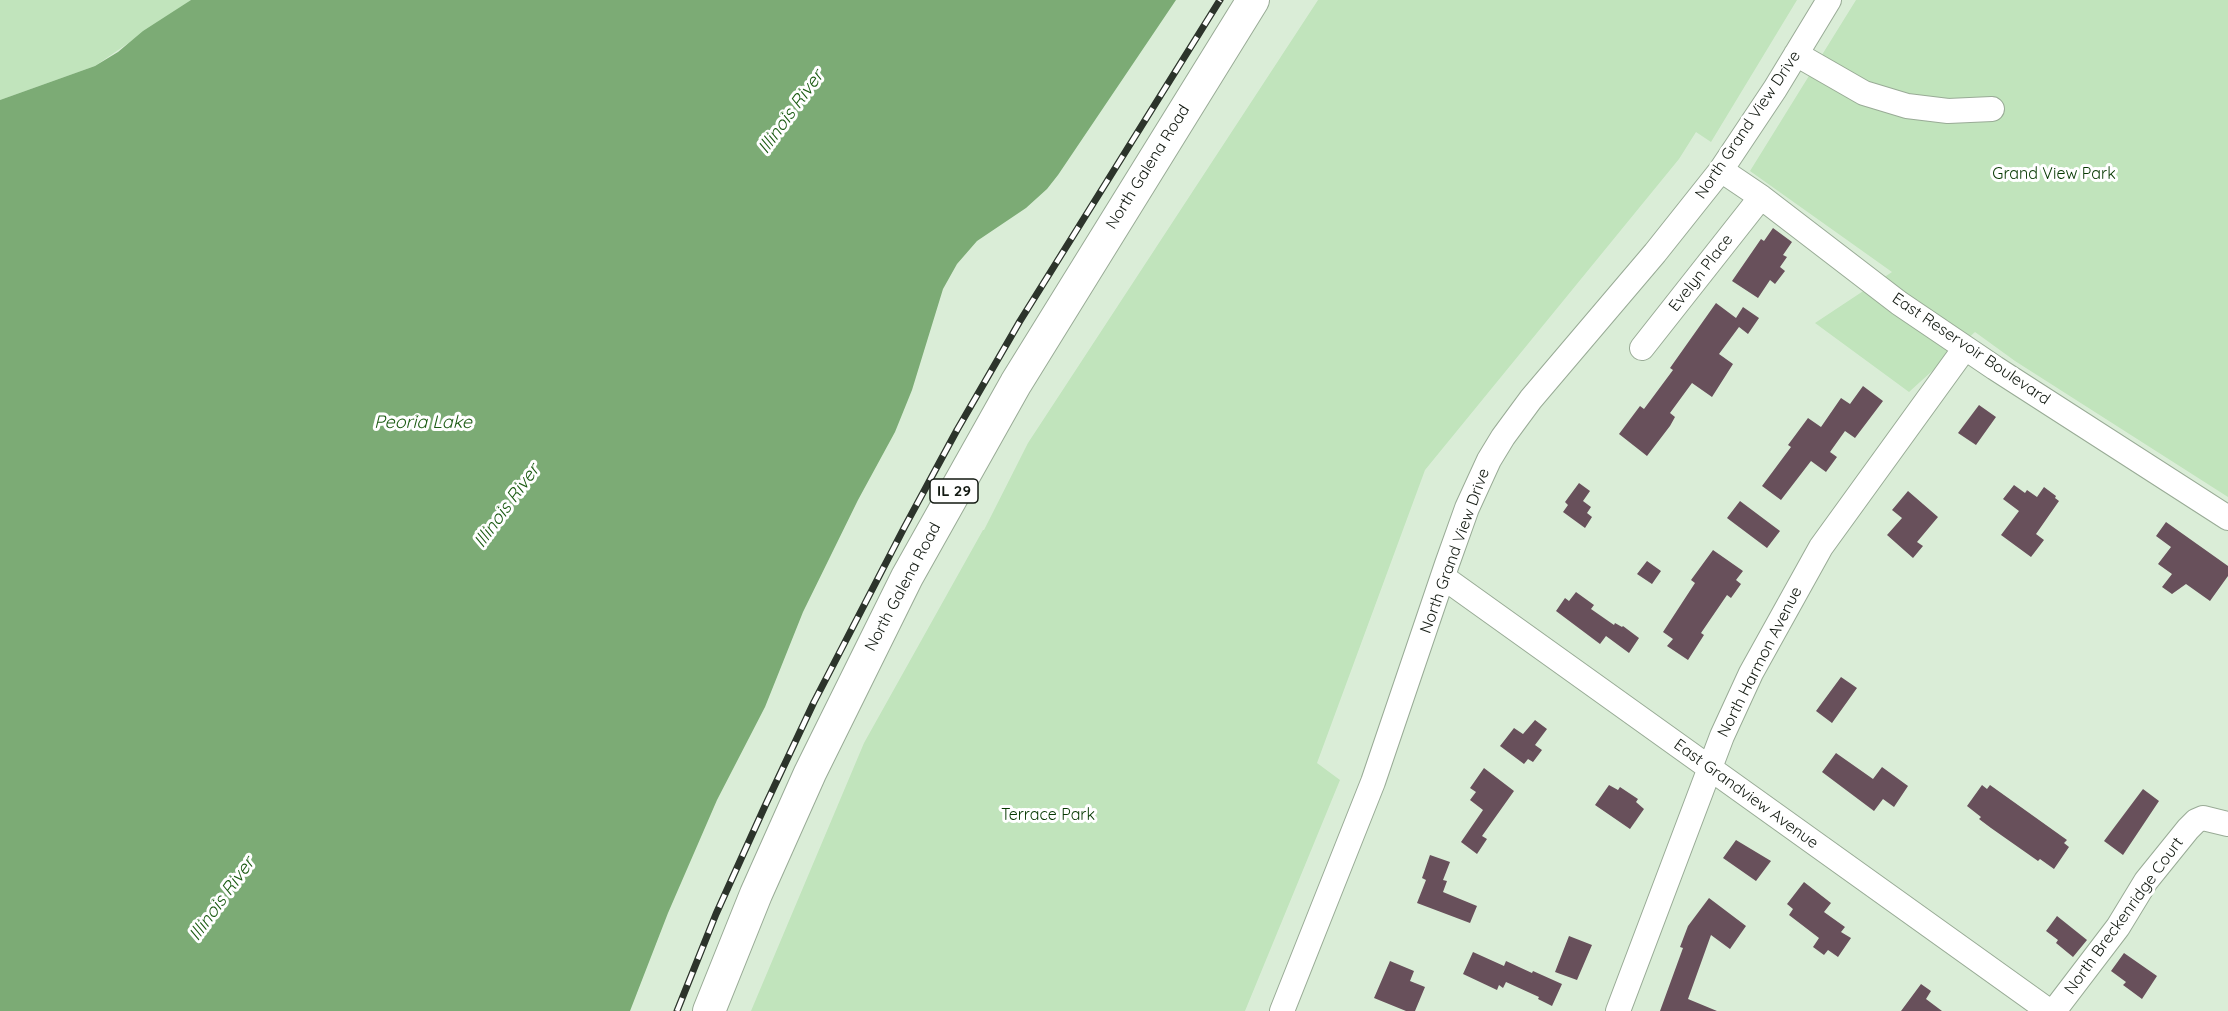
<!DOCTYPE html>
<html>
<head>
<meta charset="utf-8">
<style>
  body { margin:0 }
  canvas { display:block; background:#daedd7 }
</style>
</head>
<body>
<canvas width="2228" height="1011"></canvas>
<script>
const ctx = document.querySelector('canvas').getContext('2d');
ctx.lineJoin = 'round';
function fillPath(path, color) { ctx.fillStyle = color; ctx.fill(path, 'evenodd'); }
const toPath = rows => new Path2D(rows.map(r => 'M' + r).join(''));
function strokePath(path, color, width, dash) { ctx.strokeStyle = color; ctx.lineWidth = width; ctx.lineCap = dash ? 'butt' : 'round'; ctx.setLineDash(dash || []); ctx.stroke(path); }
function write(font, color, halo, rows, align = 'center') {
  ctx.font = font + ' Quicksand,sans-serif'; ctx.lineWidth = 6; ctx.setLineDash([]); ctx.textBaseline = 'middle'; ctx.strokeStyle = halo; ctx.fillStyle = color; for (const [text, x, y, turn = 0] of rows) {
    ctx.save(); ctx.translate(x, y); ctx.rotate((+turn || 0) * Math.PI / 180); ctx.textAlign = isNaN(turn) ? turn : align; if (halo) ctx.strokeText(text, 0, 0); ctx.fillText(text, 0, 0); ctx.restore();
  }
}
const green = toPath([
  [0,0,191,0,95,66,0,100],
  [1318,0,1797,0,1711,142,1696,132,1679,159,1425,470,1317,763,1340,780,1245,1011,751,1011,864,743,983,530,984,530,1028,443],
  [1856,0,2228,0,2228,497,2015,361,1975,332,1909,392,1815,323,1892,272,1750,171]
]);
const water = toPath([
  [191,0,1176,0,1058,175,1047,189,1026,208,977,241,957,264,943,289,912,390,895,432,858,500,803,612,765,707,717,800,668,913,630,1011,0,1011,0,100,95,66,118,52,143,31]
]);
const building = toPath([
  [1773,228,1792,242,1783,255,1787,257,1780,267,1785,271,1775,284,1770,280,1758,298,1732,281,1761,239,1764,241],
  [1716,303,1736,318,1743,307,1759,318,1748,334,1739,327,1719,354,1733,364,1712,397,1692,383,1670,413,1675,417,1670,426,1647,456,1619,434,1640,406,1644,409,1673,370,1670,368],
  [1863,386,1883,401,1855,438,1845,431,1830,452,1837,457,1826,472,1811,461,1781,500,1762,486,1791,447,1788,445,1808,418,1821,427,1841,398,1850,404],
  [1979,405,1996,417,1976,445,1958,433],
  [1579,483,1590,491,1583,501,1591,507,1587,513,1592,517,1585,528,1563,512,1568,505,1565,502],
  [2014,485,2025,493,2027,490,2037,497,2044,487,2056,496,2055,498,2059,501,2036,534,2044,540,2031,557,2001,535,2019,511,2003,499],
  [1908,491,1938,517,1917,542,1923,546,1913,558,1887,535,1902,518,1892,510],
  [1740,501,1780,531,1767,548,1727,518],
  [2166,522,2228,566,2228,576,2210,601,2186,584,2172,594,2162,587,2172,574,2158,564,2171,547,2156,536],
  [1713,550,1743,571,1736,580,1741,584,1731,598,1727,595,1701,633,1704,635,1688,660,1667,646,1673,639,1663,632,1695,583,1691,580],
  [1647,561,1661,571,1652,584,1637,574],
  [1576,592,1594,605,1591,609,1614,625,1615,623,1622,627,1623,626,1639,638,1629,653,1606,636,1600,644,1556,611,1565,598,1569,601],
  [1841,677,1857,688,1832,723,1816,711],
  [1535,720,1547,729,1535,745,1542,750,1533,762,1528,759,1524,764,1500,746,1514,728,1523,734],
  [1836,753,1873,779,1882,767,1908,786,1894,807,1883,799,1874,811,1822,772],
  [1484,768,1514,791,1482,836,1487,839,1477,854,1461,842,1483,810,1470,800,1476,792,1470,788],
  [1609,785,1618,790,1620,787,1638,799,1636,802,1644,809,1630,829,1595,805],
  [1982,785,1987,789,1990,785,2067,840,2064,843,2069,847,2054,869,2040,859,2038,861,1991,828,1979,819,1981,817,1967,806],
  [2143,789,2159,801,2123,855,2104,841],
  [1736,840,1771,861,1756,881,1723,858],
  [1430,855,1450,862,1443,880,1447,881,1443,892,1477,906,1470,923,1417,903,1426,880,1422,878],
  [1804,882,1831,903,1824,912,1845,927,1841,932,1851,938,1838,957,1828,950,1824,955,1813,947,1819,938,1789,915,1793,909,1787,904],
  [1709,898,1746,926,1730,949,1711,935,1688,999,1717,1011,1660,1011,1683,948,1680,947,1688,926],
  [2057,916,2087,940,2073,957,2056,943,2058,940,2046,931],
  [1569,936,1592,945,1577,980,1555,972],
  [1473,952,1504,966,1506,961,1532,973,1533,971,1562,984,1552,1006,1538,999,1539,997,1506,982,1503,988,1499,985,1497,990,1463,974],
  [2124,953,2157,976,2142,999,2123,985,2126,982,2111,971],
  [1390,961,1414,971,1410,981,1425,987,1415,1011,1406,1011,1374,998],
  [1921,984,1931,991,1926,999,1942,1011,1901,1011]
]);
const minor = toPath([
  [1796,54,1864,93,1907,106,1948,111,1992,109],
  [1721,170,1761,197,1899,303,1995,368,2228,518],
  [1642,348,1761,197],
  [1443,577,2049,1011],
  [1282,1011,1373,782,1447,564,1467,508,1489,460,1503,437,1531,399,1655,253,1721,170,1775,89,1829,0],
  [1618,1011,1722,736,1751,673,1821,547,1965,348],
  [2054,1011,2118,927,2146,881,2188,829,2196,821,2203,818,2228,824]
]);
const major = toPath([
  [709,1011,756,894,810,773,907,577,1016,383,1253,0]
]);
const rail = toPath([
  [677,1011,716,914,765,806,814,702,904,528,957,430,1020,321,1220,0]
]);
const shields = [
  [954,491,48]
];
const shieldNames = [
  ["IL 29",954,491]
];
const streetNames = [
  ["North Grand View Drive",1748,125,-56],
  ["North Galena Road",1148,167,-58],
  ["Evelyn Place",1701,273,-52],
  ["East Reservoir Boulevard",1971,349,34],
  ["North Grand View Drive",1455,551,-70],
  ["North Galena Road",903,587,-62],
  ["North Harmon Avenue",1760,662,-63],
  ["East Grandview Avenue",1746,794,36],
  ["North Breckenridge Court",2124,916,-54]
];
const parkNames = [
  ["Grand View Park",2054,174],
  ["Terrace Park",1048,815]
];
const waterNames = [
  ["Illinois River",791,112,-54],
  ["Peoria Lake",423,423],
  ["Illinois River",507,506,-54],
  ["Illinois River",222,899,-54]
];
fillPath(green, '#c1e4bc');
fillPath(water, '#7cab75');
fillPath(building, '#68505b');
strokePath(minor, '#99ab96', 26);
strokePath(major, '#99ab96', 34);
strokePath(minor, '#fff', 24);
strokePath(major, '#fff', 32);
strokePath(rail, '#2c342b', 7);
strokePath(rail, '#fff', 4.5, [14]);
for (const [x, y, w] of shields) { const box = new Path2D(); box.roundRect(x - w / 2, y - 12, w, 24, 4.5); ctx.fillStyle = '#fff'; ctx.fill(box); strokePath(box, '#121911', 1.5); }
write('bold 15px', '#121911', null, shieldNames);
write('16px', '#121911', '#fff', streetNames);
write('16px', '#063801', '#fff', parkNames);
write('italic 18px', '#1b5b12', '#fff', waterNames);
</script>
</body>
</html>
